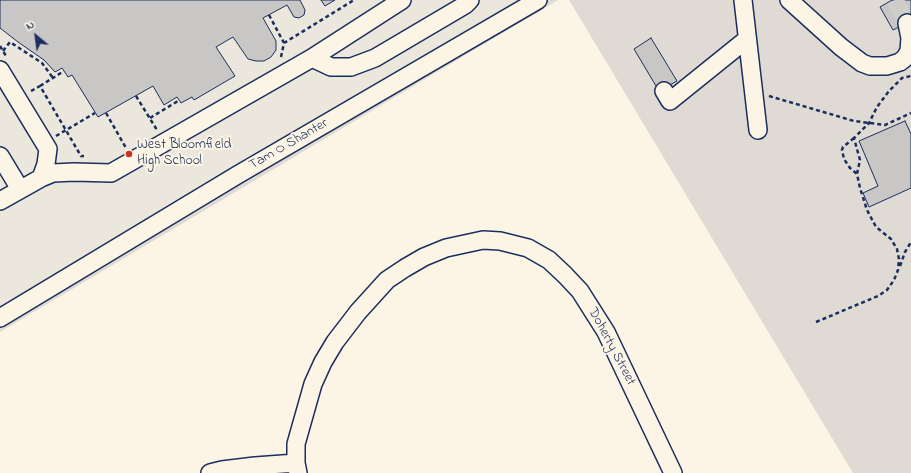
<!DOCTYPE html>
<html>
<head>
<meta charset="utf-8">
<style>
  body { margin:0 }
  #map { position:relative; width:911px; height:473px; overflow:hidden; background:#fcf5e5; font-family:"Indie Flower",sans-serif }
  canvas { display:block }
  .north { position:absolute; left:16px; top:16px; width:40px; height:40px; -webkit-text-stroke:3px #fcf5e5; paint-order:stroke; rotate:331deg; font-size:11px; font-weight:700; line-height:16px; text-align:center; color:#1b2f5e }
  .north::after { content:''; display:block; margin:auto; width:14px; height:18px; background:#1b2f5e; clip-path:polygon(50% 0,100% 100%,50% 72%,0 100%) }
</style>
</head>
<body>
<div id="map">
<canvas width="911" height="473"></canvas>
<div class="north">N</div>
</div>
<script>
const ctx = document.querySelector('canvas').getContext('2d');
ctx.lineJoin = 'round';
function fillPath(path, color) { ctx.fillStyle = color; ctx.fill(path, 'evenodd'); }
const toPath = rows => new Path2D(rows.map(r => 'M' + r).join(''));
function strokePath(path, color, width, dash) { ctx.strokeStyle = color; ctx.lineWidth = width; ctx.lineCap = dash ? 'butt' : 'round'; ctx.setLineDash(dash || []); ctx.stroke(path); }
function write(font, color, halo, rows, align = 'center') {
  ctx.font = font + ' "Indie Flower",sans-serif'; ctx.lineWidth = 4; ctx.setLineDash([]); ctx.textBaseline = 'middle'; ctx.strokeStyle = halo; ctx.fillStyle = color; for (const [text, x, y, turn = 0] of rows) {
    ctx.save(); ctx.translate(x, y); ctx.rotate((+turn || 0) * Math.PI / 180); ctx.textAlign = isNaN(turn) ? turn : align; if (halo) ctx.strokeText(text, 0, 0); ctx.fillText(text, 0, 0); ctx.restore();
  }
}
const built = toPath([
  [0,0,516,0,0,307]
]);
const green = toPath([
  [516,0,558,0,0,332,0,307],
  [569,0,911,0,911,473,853,473]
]);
const building = toPath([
  [0,0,300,0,305,10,304,15,299,18,294,17,287,5,263,18,276,41,276,50,271,57,264,61,256,61,248,59,233,37,216,47,235,76,194,100,192,97,181,103,177,97,164,105,153,86,98,117,72,75,68,77,62,68,55,72,44,60,18,42,0,28,0,0],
  [321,0,335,0,325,6,321,0],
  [892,0,911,0,911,21,893,30,880,7,892,0],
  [651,38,677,81,659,91,634,49,651,38],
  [905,121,911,134,911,188,869,207,863,193,878,186,859,141,905,121]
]);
const minorTunnel = toPath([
  [895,0,907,23]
]);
const path = toPath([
  [269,15,284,43],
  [0,46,6,56],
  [3,51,10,42,42,63,53,78],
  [281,57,284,43,354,0],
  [40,86,64,71],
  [31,91,40,86,81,156,84,156],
  [136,96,157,130],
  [769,96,854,121,885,125,911,113],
  [106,113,126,148],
  [150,118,178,101],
  [56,136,95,113],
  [854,138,843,147,842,150,844,159,850,168,857,174],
  [900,266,905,252,911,242],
  [816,322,878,296,887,290,894,280,898,270,899,259,897,249,891,239,876,227,867,210,860,188,857,174,860,160,854,138,869,123,877,107,889,91,902,78,911,76]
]);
const minor = toPath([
  [743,0,758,130],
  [789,0,841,47,862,63,870,66,887,66,900,62,905,58,909,51,910,38,907,23],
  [312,58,331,67,351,67,375,58,465,5,470,0],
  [0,70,48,149,46,164,41,178],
  [664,91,670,101,747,39],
  [0,156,20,189],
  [0,201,41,178,53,173,74,172,111,173,312,58,402,0],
  [0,318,239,174,538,0],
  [210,473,222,470,255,466,296,463],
  [298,473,296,463,296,444,313,384,323,362,335,342,358,312,387,280,405,268,424,257,446,248,483,240,500,241,528,248,549,260,565,275,580,291,606,332,673,473]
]);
const markers = [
  [129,154,4,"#c8321e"]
];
const streetNames = [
  ["Tam O Shanter",289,145,-30],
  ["Doherty Street",611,347,62]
];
const poiNames = [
  ["West Bloomfield",137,146],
  ["High School",137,162]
];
fillPath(built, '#ece7dc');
fillPath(green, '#dfdbd4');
fillPath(building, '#c8c7c6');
strokePath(building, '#1b2f5e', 1);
strokePath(minorTunnel, '#cfcdca', 17, [17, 8]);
strokePath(minor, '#1b2f5e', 20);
strokePath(path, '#1b2f5e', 2.5, [4, 3]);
strokePath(minor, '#fcf5e5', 17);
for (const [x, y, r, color] of markers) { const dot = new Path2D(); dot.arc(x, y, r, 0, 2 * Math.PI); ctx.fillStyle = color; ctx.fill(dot); strokePath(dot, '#fcf5e5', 1.5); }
write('14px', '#1b2f5e', '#fcf5e5', streetNames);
write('14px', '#1b2f5e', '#fcf5e5', poiNames, 'left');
</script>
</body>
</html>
